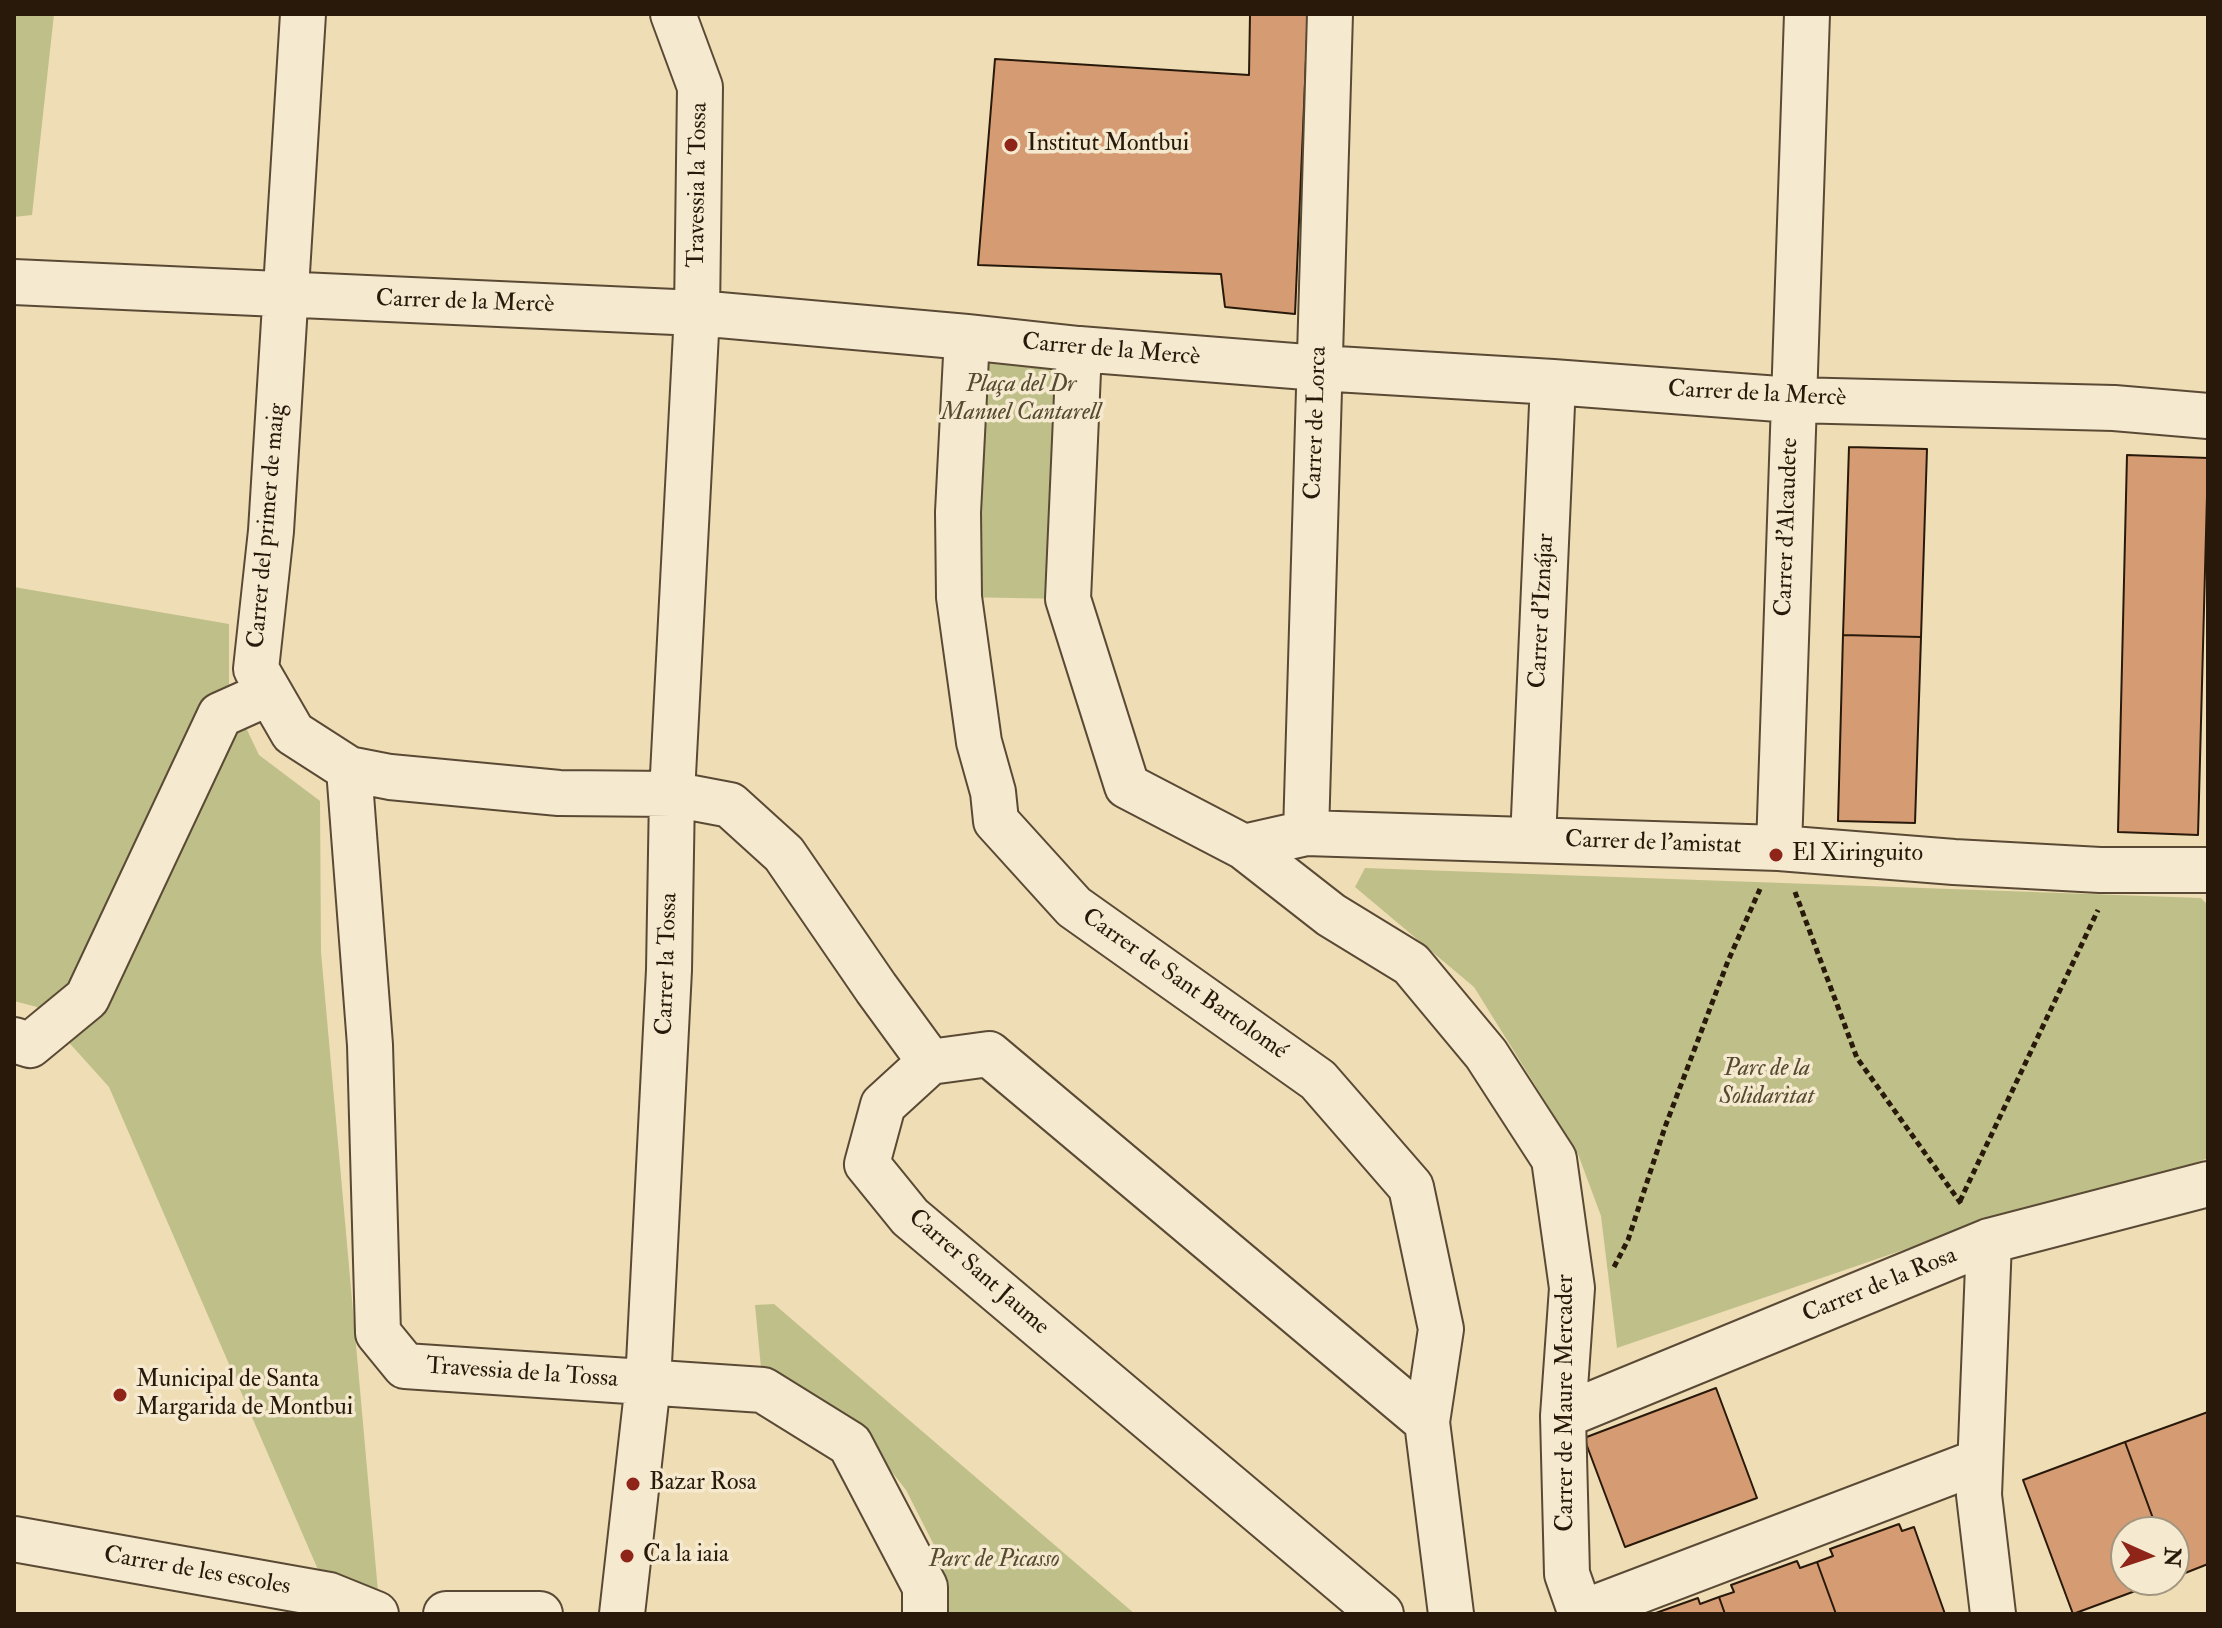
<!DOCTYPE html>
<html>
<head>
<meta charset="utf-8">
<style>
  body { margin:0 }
  #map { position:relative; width:2222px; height:1628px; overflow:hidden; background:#efddb5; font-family:"IM FELL Double Pica",serif }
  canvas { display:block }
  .frame { position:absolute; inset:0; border:16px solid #28190a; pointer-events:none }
  .north { position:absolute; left:2110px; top:1516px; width:80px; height:80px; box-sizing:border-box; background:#f5e9cf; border:2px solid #a39680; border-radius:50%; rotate:93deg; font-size:22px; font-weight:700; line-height:32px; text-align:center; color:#28190a }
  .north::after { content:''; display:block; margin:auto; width:28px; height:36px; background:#8f2418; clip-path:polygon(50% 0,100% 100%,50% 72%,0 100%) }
</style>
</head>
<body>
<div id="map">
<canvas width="2222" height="1628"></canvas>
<div class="frame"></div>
<div class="north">N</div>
</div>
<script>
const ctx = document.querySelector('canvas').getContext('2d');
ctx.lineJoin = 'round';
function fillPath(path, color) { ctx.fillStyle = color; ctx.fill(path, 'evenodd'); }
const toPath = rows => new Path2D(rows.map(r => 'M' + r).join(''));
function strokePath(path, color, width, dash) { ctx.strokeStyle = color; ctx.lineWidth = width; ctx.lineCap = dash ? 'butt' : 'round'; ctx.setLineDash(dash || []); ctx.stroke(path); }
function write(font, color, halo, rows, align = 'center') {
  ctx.font = font + ' "IM FELL Double Pica",serif'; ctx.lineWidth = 7; ctx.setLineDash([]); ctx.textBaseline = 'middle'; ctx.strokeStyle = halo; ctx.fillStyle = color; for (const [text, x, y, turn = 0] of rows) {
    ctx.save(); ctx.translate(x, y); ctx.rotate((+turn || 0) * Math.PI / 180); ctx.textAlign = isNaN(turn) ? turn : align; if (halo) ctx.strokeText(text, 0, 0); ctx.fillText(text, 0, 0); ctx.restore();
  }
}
const green = toPath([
  [14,14,54,14,32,215,14,217],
  [967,337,1079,349,1068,599,959,597],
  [14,587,229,624,229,692,259,755,320,801,321,952,380,1614,329,1595,109,1087,37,1007,14,1001],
  [1365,868,2201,898,2208,905,2208,1158,1928,1264,1912,1247,1617,1348,1601,1216,1578,1154,1474,987,1355,887],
  [774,1304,1135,1614,941,1614,939,1555,906,1490,852,1421,761,1368,755,1305]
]);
const building = toPath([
  [1250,14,1308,14,1295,314,1225,307,1221,274,978,265,995,59,1249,75,1250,14],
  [1849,447,1927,449,1921,637,1843,635,1849,447],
  [2127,455,2208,458,2198,835,2118,832,2127,455],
  [1843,635,1921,637,1915,823,1838,821,1843,635],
  [1716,1388,1757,1498,1625,1547,1584,1438,1716,1388],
  [2208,1412,2208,1564,2175,1577,2174,1532,2158,1532,2125,1442,2208,1412],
  [2125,1442,2158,1532,2126,1532,2126,1580,2165,1580,2073,1614,2023,1480,2125,1442],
  [1899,1524,1902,1531,1914,1527,1945,1614,1836,1614,1817,1562,1833,1556,1830,1549,1899,1524],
  [1797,1561,1800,1568,1817,1562,1836,1614,1725,1614,1719,1597,1734,1592,1731,1585,1797,1561],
  [1719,1597,1725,1614,1653,1614,1698,1598,1700,1604,1719,1597]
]);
const path = toPath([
  [1795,892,1857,1058,1962,1205],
  [1960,1201,2098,910],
  [1614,1267,1628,1240,1665,1127,1728,961,1760,889]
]);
const minor = toPath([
  [303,14,271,531,256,669,293,733,349,769,390,777,559,793,672,794,730,805,784,854,876,988,930,1062],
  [14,282,697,313,967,337,1079,349,1319,368,1553,382,1792,400,2114,408,2208,416],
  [967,337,958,512,959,597,979,742,993,792,996,821,1074,907,1318,1080,1411,1187,1441,1329,1427,1422,1451,1614],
  [1079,349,1068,599,1127,786,1244,847,1331,915,1411,964,1486,1054,1554,1159,1572,1288,1563,1416,1567,1574,1581,1614],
  [349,769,370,1045,378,1333,405,1366,763,1390,850,1444,925,1587,925,1614],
  [1306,833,1330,14],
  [1533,840,1553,382],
  [1244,847,1306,833,1779,848,1954,862,2100,870,2208,870],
  [1779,848,1807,14],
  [14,1040,30,1045,87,998,220,715,269,693],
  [1989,1241,1979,1495,1993,1614],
  [1563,1416,1989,1241,2208,1184],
  [14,1539,329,1595,376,1614],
  [1581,1613,1980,1461],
  [446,1614,540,1614],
  [622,1614,648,1383,669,970,672,794,697,313,700,87,673,14],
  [1381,1614,910,1217,867,1164,883,1105,930,1062,989,1054,1427,1422]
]);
const markers = [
  [1011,145,8,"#8f2418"],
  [1776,855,8,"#8f2418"],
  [120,1395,8,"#8f2418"],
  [633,1484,8,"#8f2418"],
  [627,1556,8,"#8f2418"]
];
const poiNames = [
  ["Institut Montbui",1027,145],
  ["El Xiringuito",1792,855],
  ["Municipal de Santa",136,1381],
  ["Margarida de Montbui",136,1409],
  ["Bazar Rosa",649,1484],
  ["Ca la iaia",643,1556]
];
const streetNames = [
  ["Travessia la Tossa",699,185,-89],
  ["Carrer de la Mercè",465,303,2],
  ["Carrer de la Mercè",1111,351,5],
  ["Carrer de la Mercè",1757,395,3],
  ["Carrer de Lorca",1317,423,-88],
  ["Carrer del primer de maig",268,526,-85],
  ["Carrer d'Alcaudete",1788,527,-88],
  ["Carrer d'Iznájar",1543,611,-87],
  ["Carrer de l'amistat",1653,844,2],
  ["Carrer la Tossa",668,964,-88],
  ["Carrer de Sant Bartolomé",1184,985,35],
  ["Carrer Sant Jaume",978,1273,41],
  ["Carrer de la Rosa",1880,1286,-22],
  ["Travessia de la Tossa",522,1374,4],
  ["Carrer de Maure Mercader",1567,1403,-90],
  ["Carrer de les escoles",197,1572,10]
];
const parkNames = [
  ["Plaça del Dr",1021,386],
  ["Manuel Cantarell",1021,414],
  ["Parc de la",1767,1070],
  ["Solidaritat",1767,1098],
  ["Parc de Picasso",994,1561]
];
fillPath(green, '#bfbf89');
fillPath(building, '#d59c74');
strokePath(building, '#28190a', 2);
strokePath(minor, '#5a4a35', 48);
strokePath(path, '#28190a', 5, [6, 4]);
strokePath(minor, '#f5e9cf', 44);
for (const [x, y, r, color] of markers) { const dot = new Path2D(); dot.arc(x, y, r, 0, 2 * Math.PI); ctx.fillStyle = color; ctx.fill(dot); strokePath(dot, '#f5e9cf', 3); }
write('24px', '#28190a', '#f5e9cf', poiNames, 'left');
write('24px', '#28190a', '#f5e9cf', streetNames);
write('italic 24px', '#554b30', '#f5e9cf', parkNames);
</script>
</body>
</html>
